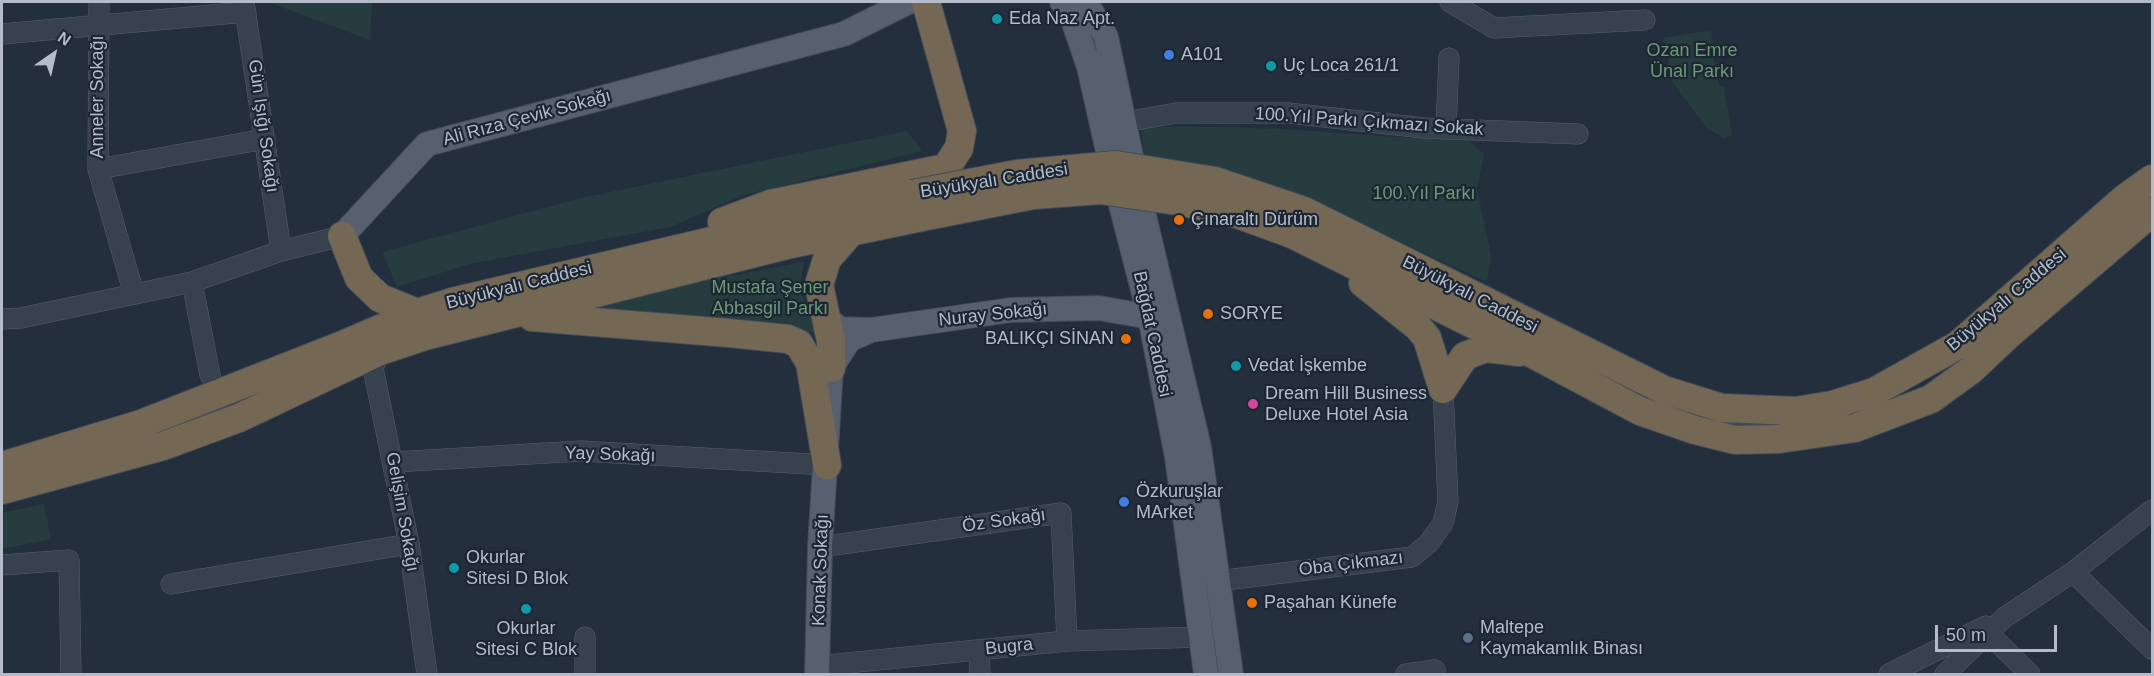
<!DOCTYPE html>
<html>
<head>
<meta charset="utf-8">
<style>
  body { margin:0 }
  #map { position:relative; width:2154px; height:676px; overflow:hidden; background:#242f3e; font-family:Arial,sans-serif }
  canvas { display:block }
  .frame { position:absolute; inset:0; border:3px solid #b4bcc9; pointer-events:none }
  .north { position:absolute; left:24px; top:24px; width:60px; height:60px; -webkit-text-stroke:4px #1d2633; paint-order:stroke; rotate:34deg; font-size:16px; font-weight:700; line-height:24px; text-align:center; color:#b4bcc9 }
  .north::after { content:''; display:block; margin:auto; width:21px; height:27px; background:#b4bcc9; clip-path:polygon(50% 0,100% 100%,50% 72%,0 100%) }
  .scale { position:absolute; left:1935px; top:625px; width:122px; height:27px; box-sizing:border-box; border:3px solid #b4bcc9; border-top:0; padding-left:8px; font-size:18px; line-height:21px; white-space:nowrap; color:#b4bcc9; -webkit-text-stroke:4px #1d2633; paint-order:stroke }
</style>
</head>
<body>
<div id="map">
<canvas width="2154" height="676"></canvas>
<div class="frame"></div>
<div class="north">N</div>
<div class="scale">50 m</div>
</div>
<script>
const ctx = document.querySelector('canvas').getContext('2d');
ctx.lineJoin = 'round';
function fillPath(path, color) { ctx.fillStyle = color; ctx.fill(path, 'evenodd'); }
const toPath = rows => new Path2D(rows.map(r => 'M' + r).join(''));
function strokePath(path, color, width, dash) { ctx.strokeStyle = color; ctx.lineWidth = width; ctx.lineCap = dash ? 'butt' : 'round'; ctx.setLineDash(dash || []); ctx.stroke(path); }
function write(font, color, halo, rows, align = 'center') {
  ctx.font = font + ' Arial,sans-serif'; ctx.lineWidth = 4.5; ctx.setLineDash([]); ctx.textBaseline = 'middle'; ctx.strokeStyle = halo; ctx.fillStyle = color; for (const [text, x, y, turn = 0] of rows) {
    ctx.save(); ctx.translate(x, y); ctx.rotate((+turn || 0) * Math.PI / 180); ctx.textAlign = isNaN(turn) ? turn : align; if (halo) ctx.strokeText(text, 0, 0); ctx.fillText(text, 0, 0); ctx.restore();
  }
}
const green = toPath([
  [268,2,372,2,370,40],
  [1711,30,1716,75,1720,86,1724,87,1732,135,1724,138,1707,128,1673,83,1663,38],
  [1182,126,1283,129,1425,139,1466,138,1484,154,1477,189,1491,256,1487,282,1324,206,1265,182,1212,168,1144,158,1141,128],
  [907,131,922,151,744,195,670,227,469,264,397,287,382,252,581,198],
  [804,262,799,290,813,316,817,333,550,310],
  [44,504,51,539,2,549,2,513]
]);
const canal = toPath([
  [1724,419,1775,430]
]);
const minor = toPath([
  [99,2,98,169,134,294],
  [244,2,281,251],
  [1450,2,1494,28,1645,20],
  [2,34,246,12],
  [1125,122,1176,113,1288,113,1424,128,1578,134],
  [1446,129,1449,58],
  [98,169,265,139],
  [192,282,210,375],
  [2,319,21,318,192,282,281,251,342,236],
  [380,351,373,368,409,544,427,674],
  [394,462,581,451,827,465],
  [820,547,1061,513,1067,641],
  [2,565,69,560,71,674],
  [2073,572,2152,649],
  [1218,581,1412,557,1429,543,1443,523,1448,502,1443,389],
  [171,584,409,544],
  [1988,633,2030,674],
  [979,650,980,674],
  [818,666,1067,641,1202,637],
  [585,674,585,637],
  [1406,674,1435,670],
  [1889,674,1986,626],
  [1945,674,2005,617,2073,572,2152,510]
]);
const major = toPath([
  [1062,2,1071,14,1089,67,1114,178,1150,317,1177,457,1206,674],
  [1086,2,1106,37,1140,199,1199,447,1231,674],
  [342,236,427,144,844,34,908,2],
  [871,330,1011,310,1099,308,1150,317],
  [817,674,820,547,831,368,849,340,871,330,840,329,827,319]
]);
const highway = toPath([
  [1304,211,1664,390,1722,408,1796,411,1832,405,1874,392,1958,345,2124,199,2152,179],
  [722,222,770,204,946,168,959,148,962,131,926,2],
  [1292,234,1531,353,1640,411,1695,430,1735,440,1779,439,1855,428,1931,399,1971,370,2008,335,2152,212],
  [342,236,359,278,380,298,417,313],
  [1363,283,1418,327,1427,338,1443,389],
  [532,317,729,333,788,339,799,344,810,363,827,465],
  [831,368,831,341,819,285,827,259,849,234],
  [1443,389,1465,356,1486,348,1520,352],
  [2,466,141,424,340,346,417,313,452,302,912,194],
  [2,490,163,446,239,418,380,351,425,336,791,244,922,217]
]);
const highwayBridge = toPath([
  [912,194,1017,174,1116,165,1215,181,1304,211],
  [922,217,1033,195,1100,190,1184,202,1237,214,1292,234]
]);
const markers = [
  [997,19,6,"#0f9aa8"],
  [1169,55,6,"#3f7fe0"],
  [1271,66,6,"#0f9aa8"],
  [1179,220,6,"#e8710a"],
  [1208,314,6,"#e8710a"],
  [1126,339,6,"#e8710a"],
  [1236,366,6,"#0f9aa8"],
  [1253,404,6,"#d1479c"],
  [1124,502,6,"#3f7fe0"],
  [454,568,6,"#0f9aa8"],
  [1252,603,6,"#e8710a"],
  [526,609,6,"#0f9aa8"],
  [1468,638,6,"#5c6f8a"]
];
const poiNames = [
  ["Eda Naz Apt.",1009,19],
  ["A101",1181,55],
  ["Uç Loca 261/1",1283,66],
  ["Çınaraltı Dürüm",1191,220],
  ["SORYE",1220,314],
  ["BALIKÇI SİNAN",1114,339,"right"],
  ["Vedat İşkembe",1248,366],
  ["Dream Hill Business",1265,394],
  ["Deluxe Hotel Asia",1265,415],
  ["Özkuruşlar",1136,492],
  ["MArket",1136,513],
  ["Okurlar",466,558],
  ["Sitesi D Blok",466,579],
  ["Paşahan Künefe",1264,603],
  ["Maltepe",1480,628],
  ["Kaymakamlık Binası",1480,649],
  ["Okurlar",526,629,"center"],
  ["Sitesi C Blok",526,650,"center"]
];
const parkNames = [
  ["Ozan Emre",1692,51],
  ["Ünal Parkı",1692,72],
  ["100.Yıl Parkı",1424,194],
  ["Mustafa Şener",770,288],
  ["Abbasgil Parkı",770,309]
];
const streetNames = [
  ["Anneler Sokağı",98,97,-90],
  ["Ali Rıza Çevik Sokağı",527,118,-15],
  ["100.Yıl Parkı Çıkmazı Sokak",1369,122,4],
  ["Gün Işığı Sokağı",263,126,82],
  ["Büyükyalı Caddesi",994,181,-9],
  ["Büyükyalı Caddesi",519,286,-14],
  ["Büyükyalı Caddesi",1470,295,27],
  ["Büyükyalı Caddesi",2007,300,-40],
  ["Nuray Sokağı",993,315,-6],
  ["Bağdat Caddesi",1152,334,78],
  ["Yay Sokağı",610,455,2],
  ["Gelişim Sokağı",402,512,80],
  ["Öz Sokağı",1004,521,-8],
  ["Oba Çıkmazı",1351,564,-7],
  ["Konak Sokağı",821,570,-88],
  ["Bugra",1009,647,-6]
];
fillPath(green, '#263c3f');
strokePath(canal, '#394c67', 16);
strokePath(minor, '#565f6c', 21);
strokePath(major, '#414a57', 26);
strokePath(highway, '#434c59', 30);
strokePath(minor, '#38414e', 20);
strokePath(major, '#56606e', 24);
strokePath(highway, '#746855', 28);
strokePath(highwayBridge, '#434c59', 30, []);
strokePath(highwayBridge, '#746855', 28);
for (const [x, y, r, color] of markers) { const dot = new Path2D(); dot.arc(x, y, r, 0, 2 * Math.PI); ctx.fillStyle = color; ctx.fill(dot); strokePath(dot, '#1d2633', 2); }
write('18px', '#b4bcc9', '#1d2633', poiNames, 'left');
write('18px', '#6b9a76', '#1d2633', parkNames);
write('18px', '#b4bcc9', '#1d2633', streetNames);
</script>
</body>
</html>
